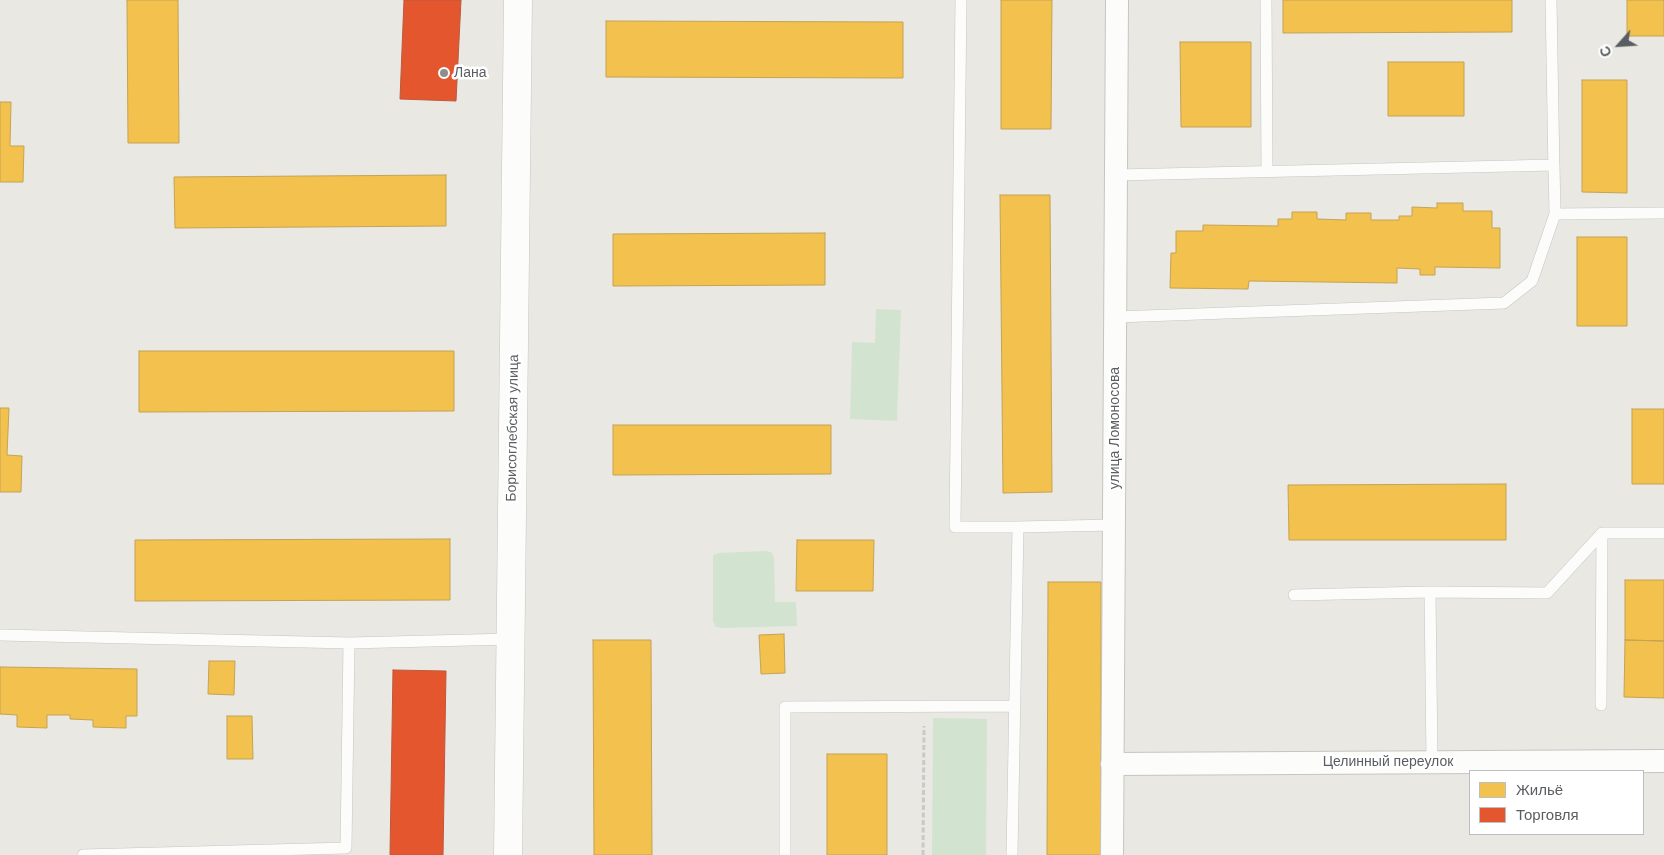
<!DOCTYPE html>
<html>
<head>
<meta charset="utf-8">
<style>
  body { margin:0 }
  #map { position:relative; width:1664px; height:855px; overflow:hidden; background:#e9e8e3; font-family:Arial,sans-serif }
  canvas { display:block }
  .legend { position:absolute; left:1469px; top:770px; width:175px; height:65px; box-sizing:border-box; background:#fff; border:1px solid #bdbec0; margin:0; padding:6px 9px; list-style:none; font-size:15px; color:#5a5d61 }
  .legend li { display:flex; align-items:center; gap:10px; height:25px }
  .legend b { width:25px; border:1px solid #bdbec0 }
  .north { position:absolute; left:1594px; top:20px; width:50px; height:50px; -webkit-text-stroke:4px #fff; paint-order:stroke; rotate:244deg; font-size:14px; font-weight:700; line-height:20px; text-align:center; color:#5a5d61 }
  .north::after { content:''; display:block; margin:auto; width:18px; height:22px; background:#5a5d61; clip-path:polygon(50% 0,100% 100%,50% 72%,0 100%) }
</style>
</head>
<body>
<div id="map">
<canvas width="1664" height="855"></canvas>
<ul class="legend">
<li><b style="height:14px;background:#f2c14e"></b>Жильё</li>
<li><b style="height:14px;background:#e4572e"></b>Торговля</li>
</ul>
<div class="north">С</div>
</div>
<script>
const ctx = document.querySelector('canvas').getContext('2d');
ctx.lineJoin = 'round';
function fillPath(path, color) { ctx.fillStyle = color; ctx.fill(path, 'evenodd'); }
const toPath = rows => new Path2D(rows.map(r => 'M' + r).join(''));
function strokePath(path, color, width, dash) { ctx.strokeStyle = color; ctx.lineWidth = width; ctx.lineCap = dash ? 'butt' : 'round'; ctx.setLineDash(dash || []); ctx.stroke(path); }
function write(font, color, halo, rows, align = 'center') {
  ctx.font = font + ' Arial,sans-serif'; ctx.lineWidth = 5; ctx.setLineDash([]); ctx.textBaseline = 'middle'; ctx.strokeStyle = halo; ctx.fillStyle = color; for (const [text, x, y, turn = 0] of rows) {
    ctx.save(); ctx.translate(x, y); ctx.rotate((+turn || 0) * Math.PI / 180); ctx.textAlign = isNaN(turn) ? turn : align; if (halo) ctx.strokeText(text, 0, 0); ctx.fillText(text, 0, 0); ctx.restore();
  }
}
const green = toPath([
  [876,309,901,310,897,421,850,419,852,342,875,343],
  [766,551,771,552,774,558,775,602,796,602,797,626,722,628,716,627,713,621,713,555,719,553],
  [933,718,987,719,986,855,932,855]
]);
const homes = toPath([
  [127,0,178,0,179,143,128,143,127,0],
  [1001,0,1052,0,1051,129,1001,129,1001,0],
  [1283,0,1512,0,1512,32,1283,33,1283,0],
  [1627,0,1664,0,1664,36,1627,36,1627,0],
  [606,21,903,22,903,78,606,77,606,21],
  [1180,42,1251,42,1251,127,1181,127,1180,42],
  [1388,62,1464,62,1464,116,1388,116,1388,62],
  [1582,80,1627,80,1627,193,1582,192,1582,80],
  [0,102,11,102,10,146,24,146,23,182,0,182,0,102],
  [446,175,446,226,175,228,174,177,446,175],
  [1000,195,1050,195,1052,492,1003,493,1000,195],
  [1437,203,1463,203,1463,211,1492,211,1492,228,1500,228,1500,268,1435,267,1435,275,1420,275,1420,269,1397,268,1397,283,1249,281,1248,289,1170,288,1171,253,1176,253,1176,231,1203,231,1203,225,1278,226,1278,219,1292,219,1292,212,1317,212,1317,219,1346,220,1346,213,1371,213,1371,220,1399,220,1399,216,1412,216,1412,207,1437,208,1437,203],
  [825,233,825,285,613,286,613,234,825,233],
  [1577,237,1627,237,1627,326,1577,326,1577,237],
  [139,351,454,351,454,411,139,412,139,351],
  [0,408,9,408,7,455,22,456,21,492,0,492,0,408],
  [1632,409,1664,409,1664,484,1632,484,1632,409],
  [613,425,831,425,831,474,613,475,613,425],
  [1506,484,1506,540,1289,540,1288,485,1506,484],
  [450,539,450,600,135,601,135,540,450,539],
  [797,540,874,540,873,591,796,591,797,540],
  [1625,580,1664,580,1664,641,1625,640,1625,580],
  [1048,582,1101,582,1101,855,1047,855,1048,582],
  [784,634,785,673,761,674,759,635,784,634],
  [593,640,651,640,652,855,594,855,593,640],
  [1625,640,1664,641,1664,698,1624,697,1625,640],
  [209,661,235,661,234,695,208,694,209,661],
  [0,667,137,669,137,716,126,716,126,728,93,727,93,720,70,719,70,715,47,715,47,728,17,727,17,715,0,714,0,667],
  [227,716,252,716,253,759,227,759,227,716],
  [827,754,887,754,887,855,827,855,827,754]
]);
const shops = toPath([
  [404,0,461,0,456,101,400,99,404,0],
  [393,670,446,671,443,855,390,855,393,670]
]);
const path = toPath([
  [923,855,924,726]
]);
const service = toPath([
  [961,0,955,527,1018,527],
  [1266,0,1267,172],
  [1551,0,1554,172],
  [1555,208,1555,214,1664,213],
  [1116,317,1504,303,1532,281,1555,214,1554,165,1117,175],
  [1430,592,1547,593,1602,533,1664,533],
  [1294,595,1430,592,1432,762],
  [0,635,349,643,511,639],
  [1601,705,1602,533],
  [83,855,346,848,349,643],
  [785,855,785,707,1015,706],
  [1012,855,1018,527,1114,525]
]);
const minor = toPath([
  [1112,764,1664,761],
  [1112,855,1117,0]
]);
const tertiary = toPath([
  [508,855,518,0]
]);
const markers = [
  [444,73,5,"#8c8e8e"]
];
const poiNames = [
  ["Лана",454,73]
];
const streetNames = [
  ["Борисоглебская улица",513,428,-89],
  ["улица Ломоносова",1115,428,-90],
  ["Целинный переулок",1388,762]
];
fillPath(green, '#d2e4d0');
fillPath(homes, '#f2c14e');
strokePath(homes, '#c4a354', 1);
fillPath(shops, '#e4572e');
strokePath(shops, '#bb593d', 1);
strokePath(service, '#c5c5c4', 12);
strokePath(minor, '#c5c5c4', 24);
strokePath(tertiary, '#c5c5c4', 29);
strokePath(path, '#c7cac8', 3, [5, 2.5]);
strokePath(service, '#fcfcfb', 11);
strokePath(minor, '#fcfcfb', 22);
strokePath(tertiary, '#fcfcfb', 28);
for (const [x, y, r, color] of markers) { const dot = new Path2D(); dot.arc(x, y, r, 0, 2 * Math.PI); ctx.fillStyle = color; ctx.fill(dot); strokePath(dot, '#fff', 2); }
write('14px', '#5a5d61', '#fff', poiNames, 'left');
write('14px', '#5a5d61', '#fff', streetNames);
</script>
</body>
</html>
